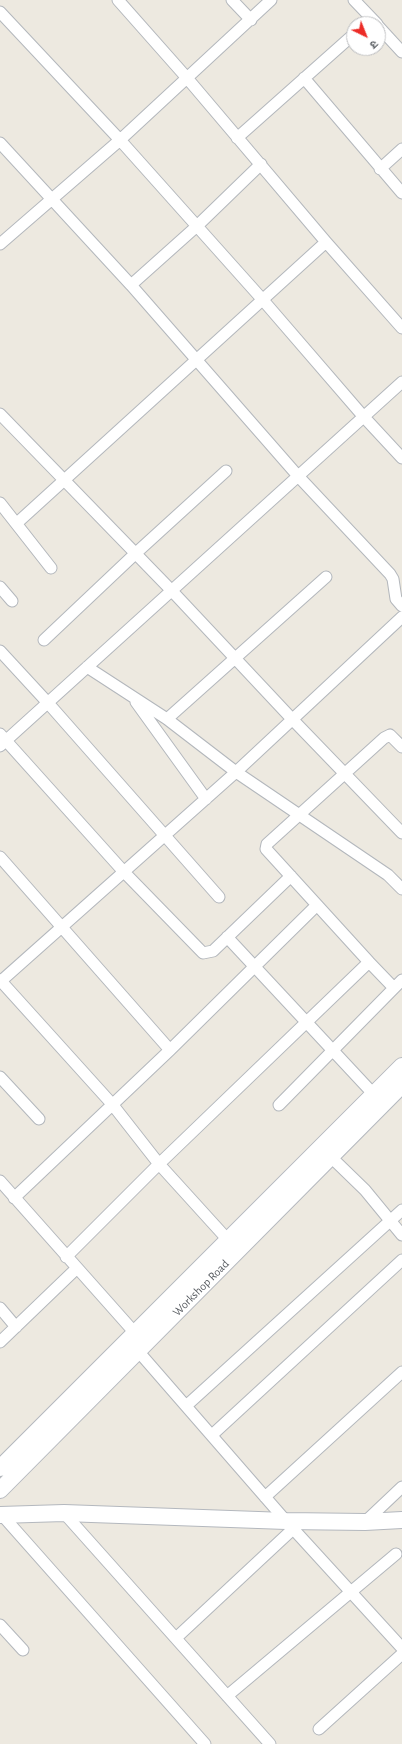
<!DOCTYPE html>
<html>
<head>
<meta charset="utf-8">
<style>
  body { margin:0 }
  #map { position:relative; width:402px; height:1744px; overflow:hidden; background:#ede9e0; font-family:"Alegreya Sans","Noto Sans Devanagari",sans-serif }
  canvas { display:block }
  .north { position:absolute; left:346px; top:16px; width:40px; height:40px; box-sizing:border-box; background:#fff; border:1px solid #bdbec0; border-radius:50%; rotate:137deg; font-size:11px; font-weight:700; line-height:16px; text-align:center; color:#595d62 }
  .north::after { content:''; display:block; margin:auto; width:14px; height:18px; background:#ec2c27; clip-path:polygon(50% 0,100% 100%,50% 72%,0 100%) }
</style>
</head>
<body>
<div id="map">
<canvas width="402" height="1744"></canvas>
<div class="north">उ</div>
</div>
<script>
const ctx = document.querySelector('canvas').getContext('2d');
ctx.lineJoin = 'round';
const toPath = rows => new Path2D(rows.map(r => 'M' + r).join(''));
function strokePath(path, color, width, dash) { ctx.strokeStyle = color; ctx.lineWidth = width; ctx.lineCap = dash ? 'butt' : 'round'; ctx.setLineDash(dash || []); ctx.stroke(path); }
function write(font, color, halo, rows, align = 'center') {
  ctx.font = font + ' "Alegreya Sans",sans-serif'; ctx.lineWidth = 3; ctx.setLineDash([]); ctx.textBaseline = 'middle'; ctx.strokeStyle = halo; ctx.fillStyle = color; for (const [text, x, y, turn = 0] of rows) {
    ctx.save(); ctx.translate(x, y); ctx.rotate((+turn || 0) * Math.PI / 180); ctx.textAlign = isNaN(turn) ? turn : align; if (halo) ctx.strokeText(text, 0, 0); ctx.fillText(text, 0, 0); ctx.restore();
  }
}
const street = toPath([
  [118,0,187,78,326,242,402,328],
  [232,0,251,20],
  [354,0,377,24],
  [0,12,120,140,262,299,363,416,402,458],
  [378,26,402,52],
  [304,78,402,193],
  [237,138,354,34],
  [0,143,131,285,298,476,390,574,393,579,396,599,402,606],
  [380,169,402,149],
  [0,244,120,140,271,0],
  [131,285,197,226,261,164],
  [0,414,172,591,292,719,402,833],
  [0,503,51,568],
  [17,523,326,242],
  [0,587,12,601],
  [44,640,136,553,226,471],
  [0,651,48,703,219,897],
  [87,667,167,719,236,772,388,875,402,889],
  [136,702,206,799],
  [167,719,326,577],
  [0,734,124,872,203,953,213,951,291,876],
  [0,746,402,382],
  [0,857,170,1050],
  [227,937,379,1100],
  [0,980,112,1104,159,1164,228,1240],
  [0,982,236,772,402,617],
  [394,988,369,962,266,849,267,844,384,738,390,735,402,747],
  [0,1077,39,1119],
  [279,1105,402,980],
  [331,1157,365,1190,402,1235],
  [0,1181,135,1333],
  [14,1198,170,1050,317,905],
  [66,1257,159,1164,369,962],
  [0,1308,16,1327],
  [0,1342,77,1268],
  [138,1351,286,1521,402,1648],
  [186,1406,402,1210],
  [212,1435,402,1260],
  [265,1497,402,1372],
  [64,1513,270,1744],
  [2,1515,205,1744],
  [365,1522,402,1487],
  [0,1625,23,1650],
  [176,1638,293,1529],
  [227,1696,396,1554],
  [319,1729,402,1654]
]);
const secondary = toPath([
  [0,1468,402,1066],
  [0,1490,402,1085],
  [0,1515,64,1513,286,1521,365,1522,402,1520]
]);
const streetNames = [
  ["Workshop Road",201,1288,-45]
];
strokePath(street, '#b3b7bc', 13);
strokePath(secondary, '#b4b8be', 18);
strokePath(street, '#fff', 11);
strokePath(secondary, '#fff', 16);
write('12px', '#595d62', '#fff', streetNames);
</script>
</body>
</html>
